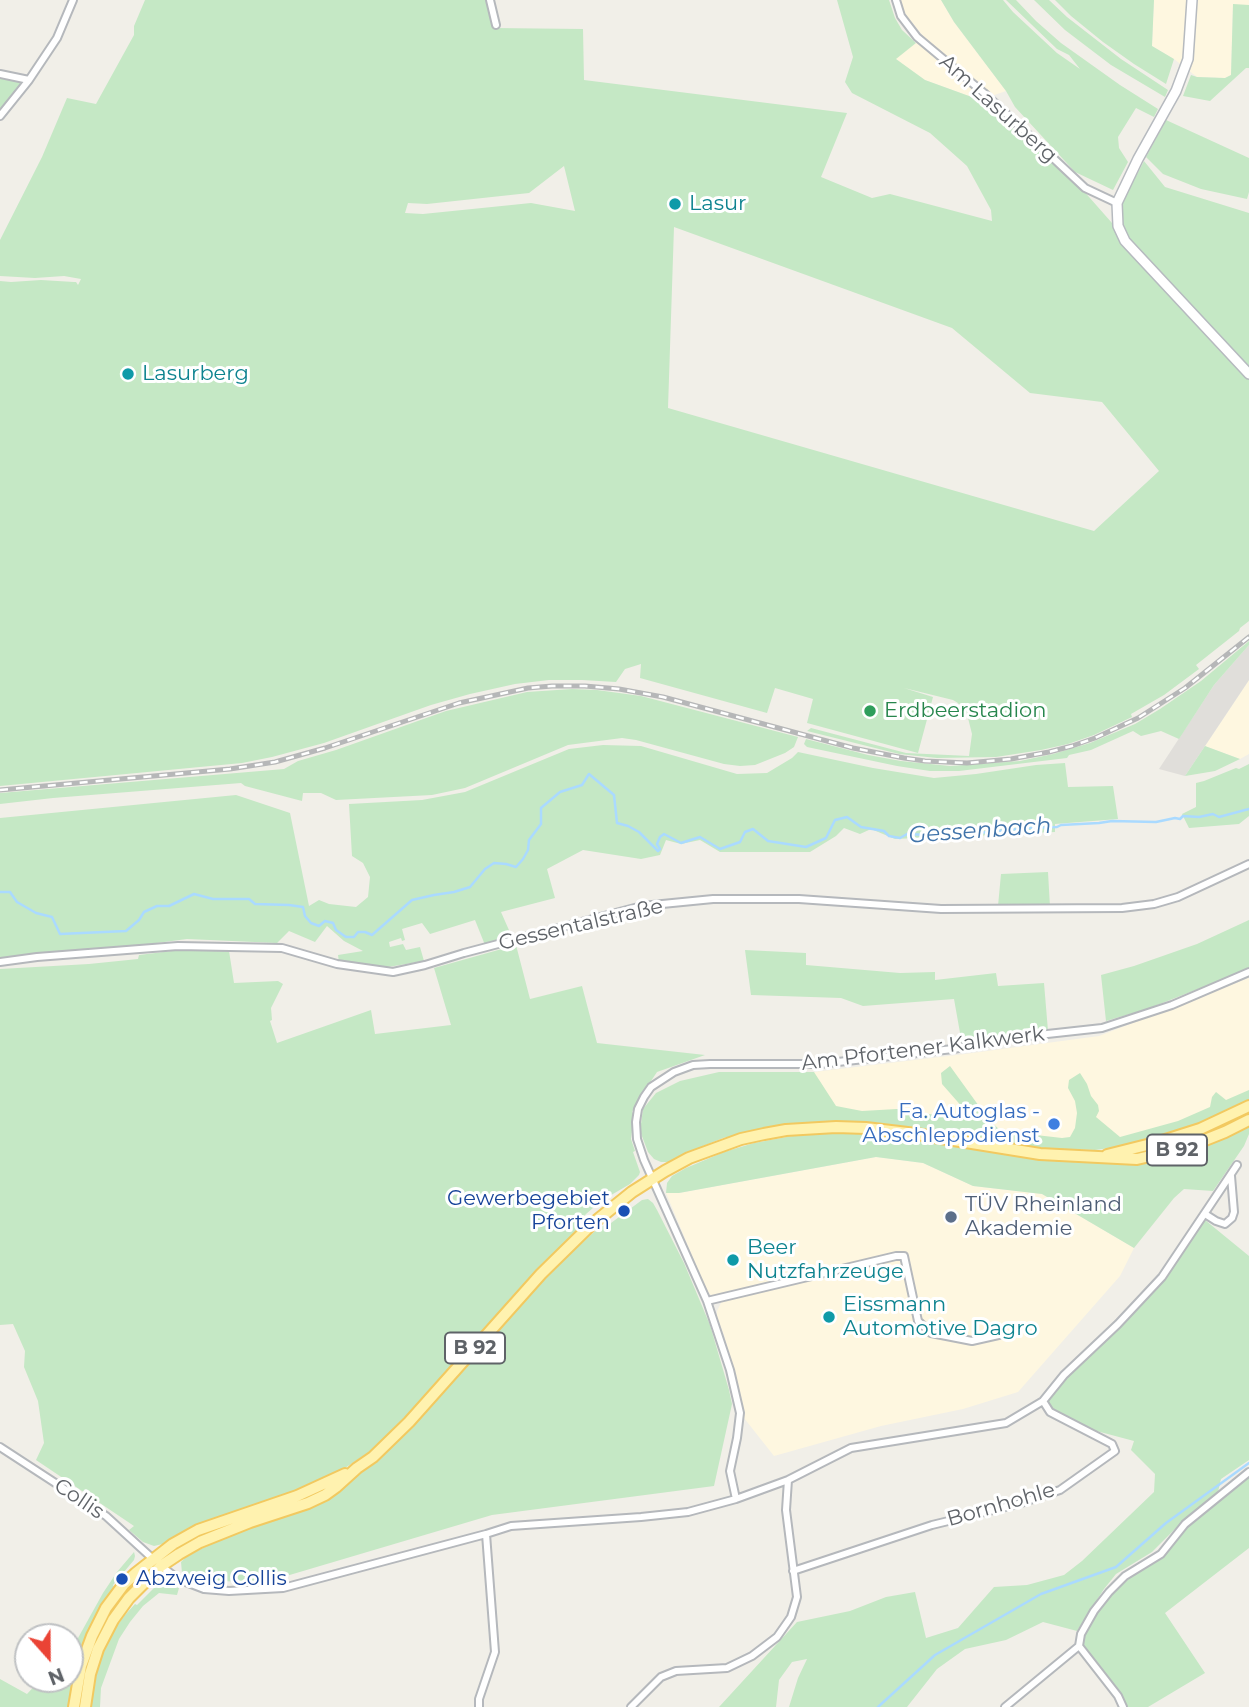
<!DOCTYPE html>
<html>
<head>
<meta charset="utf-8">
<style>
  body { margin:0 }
  #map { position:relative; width:1249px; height:1707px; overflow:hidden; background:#f1efe8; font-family:Montserrat,sans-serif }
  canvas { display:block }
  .north { position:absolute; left:14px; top:1623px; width:70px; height:70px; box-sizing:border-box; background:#fff; border:2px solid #bfc1c3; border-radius:50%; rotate:159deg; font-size:19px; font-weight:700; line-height:28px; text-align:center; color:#5f6368 }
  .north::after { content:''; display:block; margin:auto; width:24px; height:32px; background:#ea4335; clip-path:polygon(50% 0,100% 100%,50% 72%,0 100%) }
</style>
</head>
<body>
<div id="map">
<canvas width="1249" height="1707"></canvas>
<div class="north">N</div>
</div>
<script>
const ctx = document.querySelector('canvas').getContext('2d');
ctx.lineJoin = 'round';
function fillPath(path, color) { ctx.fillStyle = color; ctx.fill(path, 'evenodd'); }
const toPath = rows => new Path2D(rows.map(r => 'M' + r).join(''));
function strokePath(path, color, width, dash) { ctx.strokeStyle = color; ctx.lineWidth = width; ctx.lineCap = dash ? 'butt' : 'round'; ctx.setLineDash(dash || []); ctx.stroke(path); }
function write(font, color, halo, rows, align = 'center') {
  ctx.font = font + ' Montserrat,sans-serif'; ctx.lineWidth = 6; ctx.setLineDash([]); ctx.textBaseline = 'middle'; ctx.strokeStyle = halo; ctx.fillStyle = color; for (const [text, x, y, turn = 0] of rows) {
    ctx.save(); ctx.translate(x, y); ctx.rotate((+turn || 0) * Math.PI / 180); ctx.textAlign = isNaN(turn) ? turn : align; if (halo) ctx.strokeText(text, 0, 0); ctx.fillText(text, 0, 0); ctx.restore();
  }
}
const commercial = toPath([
  [899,0,941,0,954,22,1006,91,980,100,925,80,901,63,895,58,924,37,902,10],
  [1154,0,1249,0,1249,5,1233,5,1231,75,1225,78,1197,77,1174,59,1152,46],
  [1249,680,1249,754,1240,759,1205,746],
  [1249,978,1249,1095,1204,1117,1103,1143,827,1119,814,1072,965,1054,1099,1036],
  [876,1157,923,1163,973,1186,1042,1194,1134,1248,1120,1276,1018,1392,963,1409,881,1426,774,1456,744,1418,741,1397,724,1335,717,1317,717,1311,721,1303,720,1295,711,1295,707,1291,666,1193,679,1193]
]);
const industrial = toPath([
  [1249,645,1249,680,1185,776,1159,769,1214,685]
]);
const green = toPath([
  [145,0,487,0,494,28,583,29,584,80,847,113,821,177,872,198,890,194,992,221,991,210,967,166,930,133,852,93,845,82,853,57,837,0,889,0,895,18,902,30,916,43,896,59,925,80,980,100,1082,189,1112,223,1121,222,1121,211,1123,201,1144,161,1165,187,1249,213,1249,621,1240,628,1239,631,1196,665,1199,669,1164,695,1131,714,1132,717,1094,735,1068,744,1041,750,996,757,937,758,899,754,807,731,811,728,906,753,969,756,972,734,968,718,958,703,953,700,904,688,933,697,918,753,807,723,813,699,775,688,767,713,640,678,641,664,625,669,616,682,582,680,549,680,515,684,470,694,431,705,324,743,272,757,242,763,0,786,0,281,11,282,41,280,74,282,76,282,78,285,81,279,64,276,35,278,0,276,0,240,42,157,67,98,96,104,134,35,134,26],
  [564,166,575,211,531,203,423,214,405,213,408,203,427,204,529,193],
  [674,227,952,328,1030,393,1102,402,1159,471,1094,531,668,408],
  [941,0,1003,0,1013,12,1057,53,1080,69,1069,55,1057,49,1006,0,1016,0,1036,21,1061,43,1120,85,1158,109,1154,117,1136,108,1118,137,1119,148,1128,162,1113,190,1075,172,1015,107,1006,91,954,22],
  [1034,0,1049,0,1067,17,1121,59,1168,90,1165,97,1111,65,1086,46,1065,30],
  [1055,0,1154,0,1152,46,1174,59,1166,84,1134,64,1103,42,1071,16],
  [1233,4,1249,5,1249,68,1246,68,1210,101,1183,96,1191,75,1197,77,1225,78,1231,75],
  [0,77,23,80,0,111],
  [1166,120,1249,158,1249,192,1247,199,1201,189,1163,174,1146,157],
  [1249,641,1249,645,1214,685,1179,739,1161,731,1141,736,1133,731,1091,750,1069,755,1067,758,959,771,930,771,897,766,807,747,804,744,806,739,868,755,901,761,950,766,1020,761,1053,754,1090,743,1135,724,1160,709,1201,681],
  [572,689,597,690,641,696,798,737,794,747,785,753,755,765,740,766,724,764,636,740,622,738,568,745,465,788,432,795,336,800,321,793,303,793,302,801,245,786,241,783,53,798,0,804,0,793,284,769,298,761,336,750,446,711,527,692],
  [603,745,641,746,737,774,767,773,792,758,798,752,873,768,934,778,976,774,1036,765,1065,763,1068,787,1113,786,1118,819,1055,824,1055,832,987,835,951,840,917,838,895,839,871,829,860,834,844,828,836,836,810,852,720,852,700,840,681,844,666,840,660,855,641,859,583,850,547,869,555,898,501,912,512,937,485,945,475,920,430,934,422,923,402,929,405,940,402,941,401,938,389,942,390,947,403,944,406,950,420,947,424,961,382,968,339,962,338,955,363,951,344,941,327,926,315,942,289,931,277,943,187,939,103,950,0,959,0,818,236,795,290,813,309,906,319,900,329,904,356,907,368,897,370,877,363,863,352,856,349,804,422,800,465,792,569,749],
  [1205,746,1240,759,1215,771,1185,776],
  [1249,764,1249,816,1239,824,1189,828,1182,814,1196,807,1196,783,1204,781,1236,768,1239,769],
  [1048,872,1050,907,998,906,1001,874],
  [1249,920,1249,969,1147,1009,1106,1021,1101,975,1134,966,1197,944],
  [516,945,530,999,582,986,597,1043,705,1055,657,1072,643,1093,632,1112,634,1114,631,1139,635,1151,633,1152,640,1172,639,1175,630,1184,601,1201,586,1214,579,1222,581,1223,573,1234,414,1409,375,1448,336,1474,315,1483,223,1516,167,1543,154,1546,143,1542,129,1530,134,1526,36,1460,44,1443,38,1401,24,1367,25,1351,13,1324,0,1325,0,969,89,964,138,959,139,955,180,950,229,951,234,983,278,981,283,984,271,1008,272,1020,270,1021,277,1043,371,1010,375,1034,451,1025,434,968],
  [745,950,806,953,806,965,900,973,935,972,935,980,996,973,998,986,1044,983,1048,1031,962,1044,954,999,863,1006,841,998,751,995],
  [950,1066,989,1120,1001,1131,1062,1138,1070,1137,1075,1128,1077,1113,1075,1101,1068,1088,1069,1080,1080,1073,1087,1084,1091,1096,1098,1105,1099,1111,1096,1117,1120,1137,1178,1121,1210,1107,1212,1097,1216,1092,1226,1100,1249,1090,1249,1101,1189,1130,1125,1146,1095,1150,1033,1148,905,1128,771,1128,723,1138,703,1146,669,1162,661,1162,654,1159,648,1152,640,1131,643,1109,656,1093,680,1081,719,1072,814,1072,836,1106,862,1111,897,1109,955,1118,971,1117,942,1084,941,1073],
  [1249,1124,1249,1134,1244,1146,1213,1191,1184,1189,1174,1198,1134,1248,1042,1194,973,1186,923,1163,876,1157,679,1193,666,1193,667,1183,672,1176,686,1168,724,1152,754,1143,803,1134,844,1133,867,1134,1056,1161,1127,1164,1159,1158],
  [648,1199,653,1203,657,1210,684,1263,710,1325,729,1390,732,1404,714,1486,492,1515,266,1582,209,1581,191,1576,185,1577,182,1573,181,1562,188,1555,235,1533,283,1517,340,1490,354,1479,380,1457,413,1425,555,1268,594,1232,609,1222,611,1223,642,1200],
  [1205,1220,1249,1256,1249,1460,1221,1479,1218,1492,1175,1529,1152,1552,1116,1574,1104,1589,1077,1631,1043,1622,1006,1640,965,1649,937,1669,907,1707,789,1707,798,1678,807,1659,792,1662,779,1680,776,1707,719,1707,797,1622,850,1611,886,1597,915,1592,926,1638,958,1628,994,1587,1027,1585,1064,1575,1082,1561,1154,1492,1155,1474,1131,1450,1134,1441,1089,1429,1053,1412,1048,1406,1048,1400,1065,1377,1119,1326,1165,1277],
  [1249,1476,1249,1548,1165,1613,1205,1673,1148,1707,1127,1707,1119,1690,1089,1655,1082,1644,1084,1635,1105,1601,1132,1576,1163,1557,1186,1525],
  [134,1552,135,1556,134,1560,113,1585,114,1587,85,1642,73,1682,70,1707,0,1707,0,1679,27,1694,41,1679,70,1679,70,1647,78,1638,103,1593,117,1572],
  [158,1584,166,1585,179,1588,177,1595,159,1593,143,1606,130,1622,119,1639,101,1688,100,1707,89,1707,99,1658,107,1640,124,1616,135,1604,137,1605]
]);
const stream = toPath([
  [0,892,10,892,17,902,36,913,52,917,60,934,126,931,139,920,144,912,157,906,169,906,194,894,213,899,249,899,255,904,289,905,303,907,305,916,311,923,319,926,325,921,333,923,336,930,346,937,354,937,358,932,365,932,372,935,412,900,434,895,454,892,470,887,485,869,494,863,506,864,516,867,523,859,528,850,529,840,541,824,541,808,560,792,582,785,589,774,614,795,617,823,628,826,639,832,658,851,660,849,657,844,660,837,664,834,681,843,700,837,720,849,740,842,745,832,753,829,768,841,806,847,826,838,835,820,847,817,861,827,884,831,889,836,900,838,907,834,948,836,1028,828,1057,827,1061,825,1099,823,1112,821,1156,822,1175,818,1180,819,1183,816,1199,817,1213,814,1219,817,1249,809],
  [878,1707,935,1655,1041,1594,1116,1567,1166,1523,1249,1463]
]);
const minor = toPath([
  [490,0,496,25],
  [896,0,901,16,917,37,984,93,1085,188,1117,203],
  [0,74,29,80],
  [0,116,29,80,57,38,73,0],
  [0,962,37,957,178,946,282,948,337,964,393,972,425,965,464,953,642,906,713,899,799,899,941,909,1122,908,1154,904,1178,897,1249,864],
  [1205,1214,1216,1221,1225,1224,1232,1218,1234,1212,1231,1176],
  [707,1301,896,1256,904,1256,918,1321,931,1333,972,1341,1003,1334],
  [0,1447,106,1516,153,1559],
  [736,1499,730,1471,737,1438,740,1413,730,1370,707,1301,644,1160,637,1139,636,1122,638,1109,644,1097,651,1087,674,1072,693,1065,710,1064,820,1064,953,1049,1020,1037,1102,1028,1172,1005,1249,972],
  [161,1566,178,1579,204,1589,229,1591,283,1588,486,1534,511,1526,641,1517,688,1512,736,1499,788,1480,851,1448,1006,1423,1043,1401,1064,1375,1118,1324,1162,1277,1237,1165],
  [793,1571,932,1525,1018,1504,1060,1490,1115,1451,1112,1444,1050,1412,1043,1401],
  [1079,1646,1118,1696,1123,1707],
  [479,1707,479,1699,495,1652,486,1534],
  [631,1707,661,1677,676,1671,727,1668,752,1656,777,1637,791,1617,797,1597,786,1510,788,1480],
  [1005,1707,1079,1646,1081,1634,1094,1611,1109,1592,1125,1576,1161,1554,1185,1524,1249,1472]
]);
const secondary = toPath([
  [1192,0,1188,59,1176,91,1138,159,1117,203,1118,226,1125,241,1249,374]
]);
const primary = toPath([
  [1107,1155,1159,1142,1200,1129,1249,1106],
  [74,1707,81,1666,92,1636,106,1608,124,1584,136,1573,173,1544,198,1530,297,1496,345,1474],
  [85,1707,90,1674,98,1649,113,1620,129,1598,161,1566,179,1554,200,1542,250,1522,308,1503,325,1495,336,1487,357,1468,373,1457,409,1422,541,1274,591,1225,632,1192,665,1171,689,1158,741,1139,764,1134,786,1130,836,1127,866,1128,916,1134,1040,1154,1137,1159,1185,1148,1225,1132,1249,1120]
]);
const rail = toPath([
  [0,790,230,769,275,762,325,748,459,703,528,688,552,686,585,686,619,689,663,697,853,748,904,758,925,761,967,763,1011,759,1049,752,1072,746,1095,738,1138,718,1185,688,1249,637]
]);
const markers = [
  [675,204,7,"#0f9aa8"],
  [128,374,7,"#0f9aa8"],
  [870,711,7,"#2e9e5b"],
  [1054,1124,7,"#3f7fe0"],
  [624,1211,7,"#1a4fb4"],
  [951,1217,7,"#5c6f8a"],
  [733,1260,7,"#0f9aa8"],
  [829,1317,7,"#0f9aa8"],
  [122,1579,7,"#1a4fb4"]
];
const shields = [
  [1177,1150,60],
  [475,1348,60]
];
const shieldNames = [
  ["B 92",1177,1150],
  ["B 92",475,1348]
];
const streetNames = [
  ["Am Lasurberg",998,109,42],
  ["Gessentalstraße",581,925,-13],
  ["Am Pfortener Kalkwerk",923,1049,-7],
  ["Collis",79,1499,34],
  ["Bornhohle",1001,1505,-16]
];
const cultureNames = [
  ["Lasur",689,204],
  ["Lasurberg",142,374],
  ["Beer",747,1248],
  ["Nutzfahrzeuge",747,1272],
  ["Eissmann",843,1305],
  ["Automotive Dagro",843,1329]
];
const leisureNames = [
  ["Erdbeerstadion",884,711]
];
const shopNames = [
  ["Fa. Autoglas -",1040,1112],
  ["Abschleppdienst",1040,1136]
];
const transitNames = [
  ["Gewerbegebiet",610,1199],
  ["Pforten",610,1223],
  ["Abzweig Collis",136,1579,"left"]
];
const serviceNames = [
  ["TÜV Rheinland",965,1205],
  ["Akademie",965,1229]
];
const waterNames = [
  ["Gessenbach",980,831,-4]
];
fillPath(commercial, '#fef7e0');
fillPath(industrial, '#e0deda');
fillPath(green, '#c5e8c5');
strokePath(stream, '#aadaff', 2.5);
strokePath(minor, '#b5b8bc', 10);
strokePath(secondary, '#b6babf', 12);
strokePath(primary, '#f2c960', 14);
strokePath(minor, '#fff', 6);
strokePath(secondary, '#fff', 9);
strokePath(primary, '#fff2af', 10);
strokePath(rail, '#b6b7b8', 5);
strokePath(rail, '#fff', 2.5, [8]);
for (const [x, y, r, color] of markers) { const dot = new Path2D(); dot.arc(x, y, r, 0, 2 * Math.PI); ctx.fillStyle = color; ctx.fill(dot); strokePath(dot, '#fff', 2.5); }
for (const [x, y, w] of shields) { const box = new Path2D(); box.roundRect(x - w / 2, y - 15.5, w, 31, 5); ctx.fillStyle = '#fff'; ctx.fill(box); strokePath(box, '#5f6368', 2); }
write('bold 19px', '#5f6368', null, shieldNames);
write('21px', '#5f6368', '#fff', streetNames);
write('21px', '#0d838f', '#fff', cultureNames, 'left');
write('21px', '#27864d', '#fff', leisureNames, 'left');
write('21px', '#366cbe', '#fff', shopNames, 'right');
write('21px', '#164399', '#fff', transitNames, 'right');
write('21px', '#4e5e75', '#fff', serviceNames, 'left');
write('italic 23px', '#4174aa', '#fff', waterNames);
</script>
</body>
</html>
